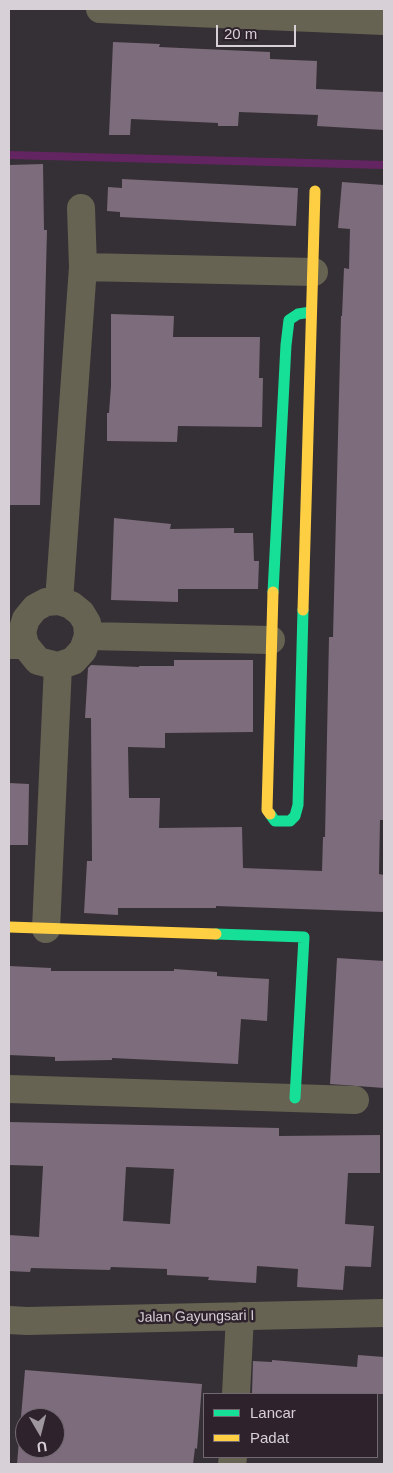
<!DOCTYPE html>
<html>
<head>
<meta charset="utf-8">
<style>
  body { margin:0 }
  #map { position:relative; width:393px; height:1473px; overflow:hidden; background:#353035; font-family:Helvetica,sans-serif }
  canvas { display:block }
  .frame { position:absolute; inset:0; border:10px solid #d7d0d6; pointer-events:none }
  .legend { position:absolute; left:203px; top:1393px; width:175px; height:65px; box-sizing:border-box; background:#2e232d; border:1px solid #726871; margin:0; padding:6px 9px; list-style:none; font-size:15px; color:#d7d0d6 }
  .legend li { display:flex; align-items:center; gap:10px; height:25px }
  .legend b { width:25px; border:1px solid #726871 }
  .north { position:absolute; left:15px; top:1408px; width:50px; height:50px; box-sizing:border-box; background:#2e232d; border:1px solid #726871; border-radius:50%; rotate:172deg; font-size:14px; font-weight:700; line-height:20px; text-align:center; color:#d7d0d6 }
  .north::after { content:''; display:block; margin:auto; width:18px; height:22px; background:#9e989e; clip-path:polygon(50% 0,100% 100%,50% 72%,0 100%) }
  .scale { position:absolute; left:216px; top:25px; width:80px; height:22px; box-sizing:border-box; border:2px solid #d7d0d6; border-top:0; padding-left:6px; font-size:15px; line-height:18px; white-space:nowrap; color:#d7d0d6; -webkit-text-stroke:4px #2e232d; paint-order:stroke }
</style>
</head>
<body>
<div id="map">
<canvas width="393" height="1473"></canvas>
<div class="frame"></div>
<ul class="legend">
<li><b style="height:6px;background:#16e098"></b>Lancar</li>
<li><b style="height:6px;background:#ffcf43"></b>Padat</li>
</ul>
<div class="north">U</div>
<div class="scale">20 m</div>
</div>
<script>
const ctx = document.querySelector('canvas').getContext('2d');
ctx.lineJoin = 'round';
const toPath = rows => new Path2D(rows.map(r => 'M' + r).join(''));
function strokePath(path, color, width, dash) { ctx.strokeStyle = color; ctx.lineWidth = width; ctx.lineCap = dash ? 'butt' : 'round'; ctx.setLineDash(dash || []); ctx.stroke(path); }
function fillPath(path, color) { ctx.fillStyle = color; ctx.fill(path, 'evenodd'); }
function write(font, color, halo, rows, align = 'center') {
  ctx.font = font + ' Helvetica,sans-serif'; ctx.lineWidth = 5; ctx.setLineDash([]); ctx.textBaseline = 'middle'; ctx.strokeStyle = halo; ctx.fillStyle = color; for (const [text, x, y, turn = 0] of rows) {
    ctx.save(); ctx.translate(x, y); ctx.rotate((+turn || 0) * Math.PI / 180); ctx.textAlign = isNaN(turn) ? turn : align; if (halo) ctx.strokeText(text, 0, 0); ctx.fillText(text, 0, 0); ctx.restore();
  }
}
const stream = toPath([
  [9,155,384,165]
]);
const building = toPath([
  [113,42,160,44,159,47,270,52,270,59,317,61,316,89,384,92,384,130,317,126,318,115,239,112,238,126,218,126,218,123,131,119,130,135,109,135],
  [43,164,44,230,47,230,40,505,9,505,9,165],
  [122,179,298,188,296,226,120,217,120,212,107,211,108,187,122,188],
  [342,182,384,185,384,820,380,820,379,874,384,875,384,912,216,906,216,908,118,908,118,915,84,913,87,861,92,861,91,718,85,718,88,668,91,665,139,667,139,666,174,666,174,660,253,660,253,732,165,733,165,748,128,747,129,798,160,798,159,828,242,827,243,868,322,871,323,837,325,837,329,637,333,637,341,316,342,316,344,268,349,269,350,229,338,228],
  [111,314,174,316,173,337,260,337,259,378,263,378,262,427,178,426,177,442,107,441,107,413,109,413,111,386],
  [114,518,171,524,170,529,234,528,234,533,253,533,254,561,259,561,258,589,178,589,178,602,111,600],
  [9,783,29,784,28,845,9,845],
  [337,958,384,961,384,1088,330,1084],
  [9,966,51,968,51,971,174,971,174,969,217,972,217,976,269,979,267,1021,241,1019,238,1064,112,1058,112,1060,55,1061,55,1057,9,1055],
  [9,1122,279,1128,279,1136,380,1135,380,1173,348,1173,345,1224,374,1226,371,1267,345,1266,343,1290,297,1287,298,1269,257,1266,256,1283,208,1280,209,1277,167,1275,167,1269,111,1267,110,1270,31,1268,30,1272,9,1271,9,1235,39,1237,43,1166,9,1165],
  [126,1167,174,1169,170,1224,123,1221],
  [358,1355,384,1357,384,1394,252,1394,253,1361,272,1362,272,1360,357,1367],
  [25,1370,202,1384,197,1449,195,1448,193,1464,17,1464],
  [25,1418,55,1418,55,1448,25,1448]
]);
const street = toPath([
  [100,9,384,21],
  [83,267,314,272],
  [59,601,83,267,81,208],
  [88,636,271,640],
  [9,645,25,645,38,661,58,666,73,661,83,650,88,636,87,623,81,613,71,605,59,601,46,602,35,608,26,619,22,632,25,645],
  [46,929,58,666],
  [9,1089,355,1100],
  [9,1320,27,1321,384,1313],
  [236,1394,240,1316],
  [232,1464,233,1457]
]);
const fast = toPath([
  [273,592,286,345,289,320,298,314,311,312],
  [270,814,275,821,290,821,295,816,298,805,303,610],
  [216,934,304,937,295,1098]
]);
const slow = toPath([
  [303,610,315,191],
  [270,814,267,810,273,592],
  [9,927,216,934]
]);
const streetNames = [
  ["Jalan Gayungsari I",196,1317,-1]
];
strokePath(stream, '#632561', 8);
fillPath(building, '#7d6c7c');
strokePath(street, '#676352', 28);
strokePath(fast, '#16e098', 11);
strokePath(slow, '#ffcf43', 11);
write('14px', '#d7d0d6', '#2e232d', streetNames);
</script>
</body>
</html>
